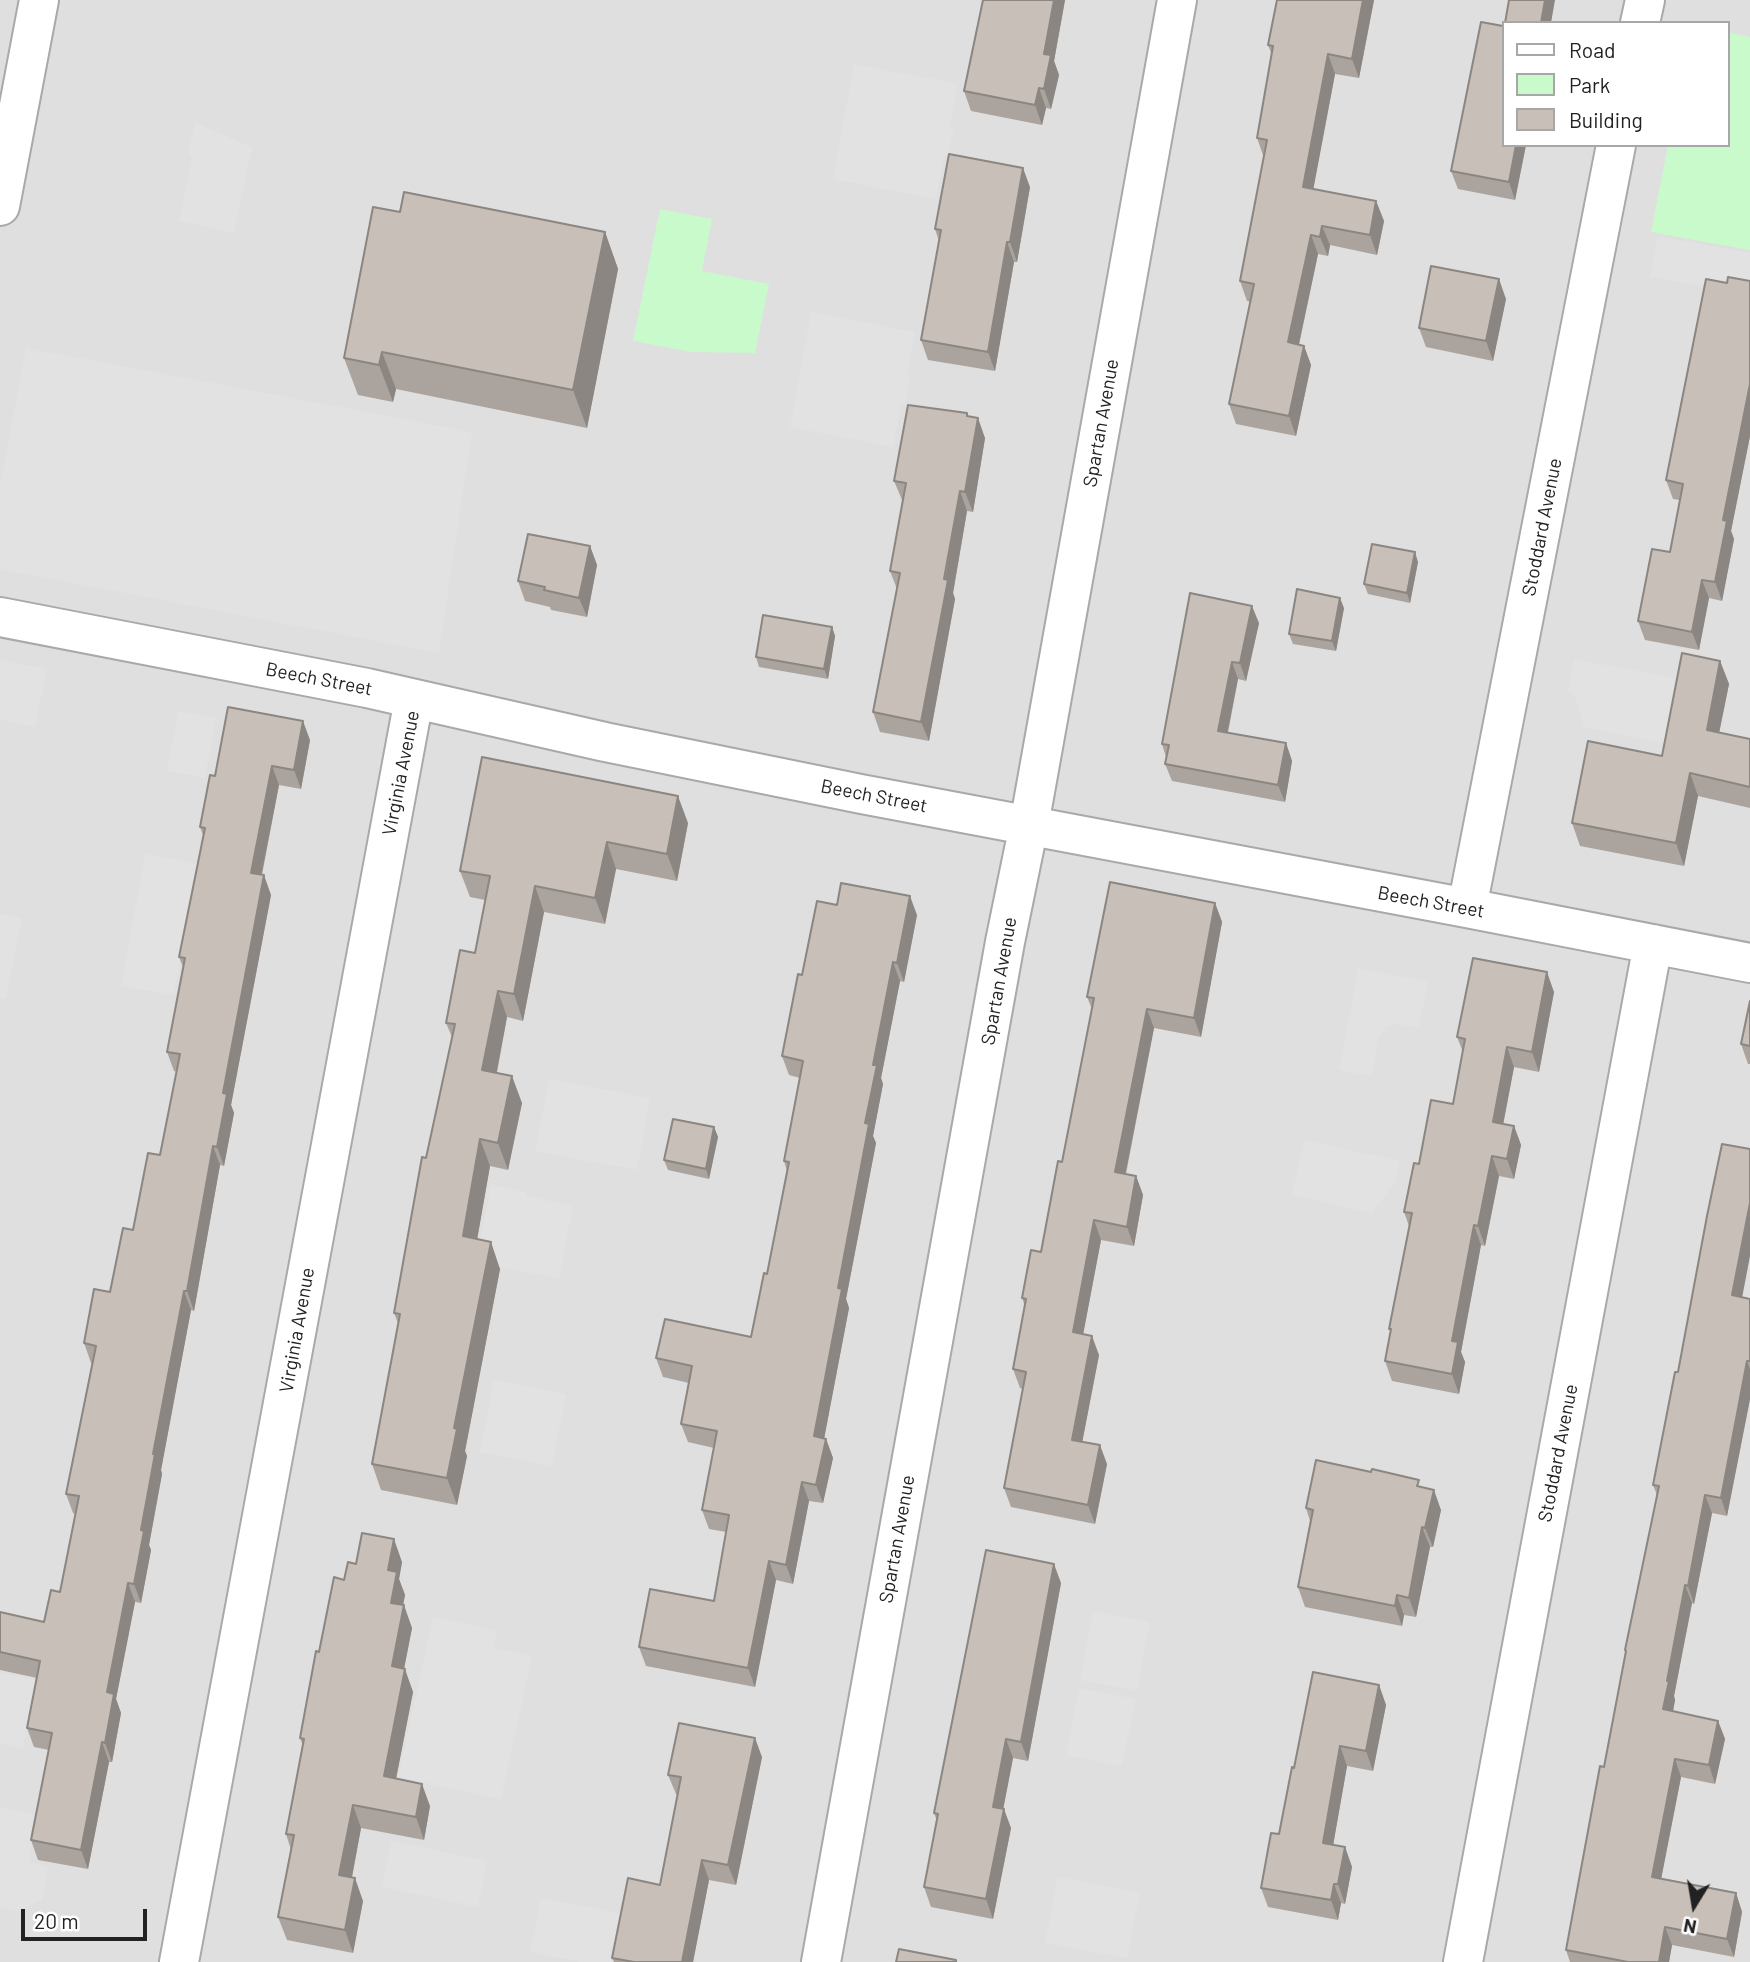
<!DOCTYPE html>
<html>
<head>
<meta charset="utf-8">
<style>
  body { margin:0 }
  #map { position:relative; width:1750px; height:1962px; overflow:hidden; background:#f2efe9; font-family:Barlow,sans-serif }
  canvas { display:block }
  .legend { position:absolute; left:1502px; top:21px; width:228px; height:126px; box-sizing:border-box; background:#fff; border:2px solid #a7a7a7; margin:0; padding:9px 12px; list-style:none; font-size:21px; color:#222 }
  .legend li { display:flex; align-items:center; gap:14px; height:35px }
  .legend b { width:35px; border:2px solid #a7a7a7 }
  .north { position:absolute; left:1659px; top:1871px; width:70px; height:70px; -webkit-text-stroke:5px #fff; paint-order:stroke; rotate:191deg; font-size:19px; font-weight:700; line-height:28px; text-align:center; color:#222 }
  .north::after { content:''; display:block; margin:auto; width:24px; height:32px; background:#222; clip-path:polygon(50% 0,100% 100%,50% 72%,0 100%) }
  .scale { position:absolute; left:21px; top:1909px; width:126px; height:32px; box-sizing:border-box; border:4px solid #222; border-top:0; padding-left:9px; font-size:21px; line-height:24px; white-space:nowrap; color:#222; -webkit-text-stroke:5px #fff; paint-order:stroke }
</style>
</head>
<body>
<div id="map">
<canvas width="1750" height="1962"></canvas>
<ul class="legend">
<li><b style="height:9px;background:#fff"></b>Road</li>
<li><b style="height:19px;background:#c8facc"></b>Park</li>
<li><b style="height:19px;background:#c7bfb8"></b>Building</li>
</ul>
<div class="north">N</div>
<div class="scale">20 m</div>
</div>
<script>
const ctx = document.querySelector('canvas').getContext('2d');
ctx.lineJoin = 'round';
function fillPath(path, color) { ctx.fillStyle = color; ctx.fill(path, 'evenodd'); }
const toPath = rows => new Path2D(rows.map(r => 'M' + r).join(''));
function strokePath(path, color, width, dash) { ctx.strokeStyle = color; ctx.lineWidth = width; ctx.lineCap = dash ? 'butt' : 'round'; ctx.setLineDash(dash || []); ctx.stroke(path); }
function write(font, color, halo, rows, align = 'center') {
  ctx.font = font + ' Barlow,sans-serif'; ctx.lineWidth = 7; ctx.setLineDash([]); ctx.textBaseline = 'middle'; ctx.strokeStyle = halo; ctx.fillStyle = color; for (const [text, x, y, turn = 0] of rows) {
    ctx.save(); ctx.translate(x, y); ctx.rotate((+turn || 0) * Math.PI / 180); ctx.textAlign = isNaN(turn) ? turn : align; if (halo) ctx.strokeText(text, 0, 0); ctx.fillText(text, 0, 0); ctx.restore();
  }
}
const residential = toPath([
  [0,0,1750,0,1750,1962,0,1962],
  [1503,23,1727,23,1727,145,1503,145]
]);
const park = toPath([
  [1727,32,1750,37,1750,250,1651,232,1668,145,1727,145],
  [660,209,712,219,702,271,769,284,755,353,692,352,633,341]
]);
const parking = toPath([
  [854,64,958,84,950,126,954,127,948,157,944,157,936,199,833,179],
  [195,123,252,147,234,233,179,221,192,159,188,152],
  [1657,236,1750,253,1750,294,1650,277],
  [811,312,915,332,907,374,910,375,905,405,901,405,893,447,790,427],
  [26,348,472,432,439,653,0,569,0,485],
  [1574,659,1685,680,1673,745,1584,727,1576,699,1568,692],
  [0,660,47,669,35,727,0,720],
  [178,711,216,718,205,778,167,771],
  [145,854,198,864,174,995,121,986],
  [0,914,22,918,6,999,0,997],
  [1358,969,1428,981,1419,1028,1399,1024,1386,1027,1379,1038,1372,1076,1339,1070],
  [549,1079,650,1098,637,1170,535,1151],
  [1304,1140,1400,1161,1395,1183,1372,1213,1292,1195],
  [491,1185,526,1192,526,1196,573,1206,559,1278,476,1263],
  [494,1380,566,1394,552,1466,480,1452],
  [1093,1611,1150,1622,1137,1691,1080,1680],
  [433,1617,497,1631,494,1648,532,1656,501,1799,398,1777],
  [0,1673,36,1680,23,1748,0,1743],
  [1079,1688,1136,1699,1122,1766,1066,1755],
  [0,1807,38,1815,29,1862,48,1866,42,1900,19,1911,0,1907],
  [391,1841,487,1861,478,1907,382,1887],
  [1057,1877,1140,1893,1127,1958,1045,1943],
  [541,1898,628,1915,619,1962,580,1962,530,1952]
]);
const minor = toPath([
  [1640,23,1645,0],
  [0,206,39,0],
  [0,617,367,688,605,742,861,794,1467,908,1750,963],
  [1467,908,1616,145],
  [179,1962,414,699],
  [821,1962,1005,942,1029,825,1177,0],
  [1463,1962,1653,944]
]);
const wall = toPath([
  [983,0,1068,0,1065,0,1054,61,1059,75,1051,109,1046,108,1042,125,971,111,964,91],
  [1374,0,1359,78,1335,74,1313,189,1376,201,1384,221,1377,255,1330,245,1328,256,1318,254,1299,345,1304,346,1311,365,1296,436,1236,424,1229,404,1251,302,1247,301,1240,281,1264,158,1257,138,1272,55,1268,45],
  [1503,145,1526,145,1515,200,1458,189,1451,171],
  [1030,187,1017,262,1014,262,995,371,928,360,921,340,939,241,935,229],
  [400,212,605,232,618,269,587,428,396,389,393,402,358,395,344,358],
  [1750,281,1750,436,1731,531,1734,539,1722,601,1709,598,1699,650,1645,640,1638,621,1670,552,1680,500,1673,499,1666,480,1727,283],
  [1506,299,1493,361,1426,347,1419,328],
  [967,413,968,416,985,438,973,512,967,511,953,593,955,599,929,741,880,732,873,712,897,589,890,571,903,500,902,500,894,481],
  [590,546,597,565,587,617,551,610,550,607,525,601,518,581],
  [1418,562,1410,603,1368,594,1364,584],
  [1344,608,1336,651,1293,644,1289,634],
  [1259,623,1246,681,1238,679,1228,733,1286,743,1292,761,1285,802,1172,781,1165,764,1166,757,1162,744],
  [832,627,835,636,828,679,759,667,756,657],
  [1720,661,1729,684,1719,733,1750,739,1750,808,1698,796,1684,866,1580,846,1572,823,1662,756],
  [310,740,301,789,279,785,262,875,271,895,231,1105,234,1113,224,1166,220,1165,194,1311,191,1310,161,1470,162,1474,149,1545,151,1550,141,1603,135,1602,116,1699,121,1713,112,1762,109,1762,88,1869,38,1860,31,1840,49,1750,34,1747,27,1728,37,1678,0,1670,0,1612,44,1622,60,1592,75,1514,73,1513,66,1494,92,1363,91,1363,84,1343,110,1292,160,1155,177,1072,174,1071,167,1052,183,967,179,957,203,835,200,827,215,776],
  [688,823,677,881,616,869,605,924,544,912,523,1021,507,1017,497,1073,522,1103,508,1170,490,1166,477,1239,500,1269,465,1451,467,1456,457,1505,381,1490,372,1464,398,1323,394,1313,452,1037,446,1023,475,953,485,900,470,897,460,871],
  [1215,903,1222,922,1201,1037,1154,1028,1126,1174,1136,1176,1143,1195,1134,1246,1101,1240,1083,1334,1099,1355,1082,1442,1107,1464,1095,1524,1011,1507,1004,1488,1023,1389,1020,1388,1013,1369,1025,1306,1022,1298,1041,1252,1062,1162,1092,1009,1087,997],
  [837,905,917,915,904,982,900,981,881,1078,883,1084,873,1136,876,1143,846,1299,849,1308,824,1438,826,1439,833,1458,823,1503,809,1501,793,1584,776,1580,755,1687,646,1666,639,1647,714,1601,726,1532,709,1529,702,1510,714,1448,688,1442,681,1424,689,1383,663,1377,656,1358,751,1337,767,1274,787,1171,784,1161,800,1078,789,1075,782,1056,802,975],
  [1554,992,1539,1072,1514,1067,1503,1124,1514,1126,1521,1145,1514,1179,1499,1176,1485,1246,1481,1245,1461,1352,1465,1362,1459,1394,1392,1381,1385,1361,1391,1333,1389,1329,1409,1226,1404,1212,1419,1164,1453,1104,1463,1052,1457,1037],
  [1750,1001,1750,1064,1748,1064,1741,1044],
  [714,1127,718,1137,709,1179,668,1170,664,1160],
  [1742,1297,1750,1299,1750,1399,1727,1516,1712,1513,1694,1604,1692,1603,1674,1696,1675,1700,1673,1711,1718,1721,1725,1739,1715,1784,1681,1777,1661,1879,1736,1893,1742,1912,1734,1957,1672,1945,1669,1962,1570,1962,1566,1950,1604,1767,1626,1653,1625,1650,1657,1495,1653,1485,1678,1372],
  [1421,1487,1441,1510,1433,1547,1430,1547,1416,1617,1404,1615,1402,1626,1305,1607,1298,1587,1310,1521,1306,1508],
  [402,1562,399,1579,405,1595,403,1605,412,1628,404,1669,413,1692,396,1779,430,1806,424,1840,361,1828,352,1877,363,1901,353,1953,287,1940,278,1917,291,1850,286,1834,303,1746,300,1738,319,1652,356,1564],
  [1061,1583,1028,1761,1013,1758,1003,1809,1011,1828,993,1919,931,1907,924,1887,937,1821,934,1813],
  [1379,1685,1386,1705,1373,1771,1347,1766,1333,1845,1345,1847,1352,1867,1345,1904,1341,1903,1338,1920,1268,1907,1261,1888,1279,1834,1294,1768],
  [762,1757,736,1885,709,1880,693,1962,614,1962,612,1958,660,1885,677,1795,676,1794,668,1775]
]);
const shadedWall = toPath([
  [1054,0,1065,0,1054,61,1059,75,1051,109,1044,89,1044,54],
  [1363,0,1374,0,1359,78,1352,59],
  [1545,0,1555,0,1551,23,1541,23],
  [1328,54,1335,74,1310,207,1303,187],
  [1039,88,1046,108,1042,125,1035,105],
  [1516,145,1526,145,1515,200,1509,182],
  [1023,168,1030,187,1017,262,1010,242],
  [1376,201,1384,221,1377,255,1370,235],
  [1322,226,1330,245,1328,256,1320,237],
  [605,232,618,269,587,428,573,390],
  [1311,235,1318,254,1295,362,1288,342],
  [1007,242,1014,262,995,371,988,352],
  [1499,279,1506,299,1493,361,1486,341],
  [1304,346,1311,365,1296,436,1289,416],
  [382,352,396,389,393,402,379,365],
  [1750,384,1750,436,1731,531,1734,539,1722,601,1715,582,1723,520],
  [978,418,985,438,973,512,965,492],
  [960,491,967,511,953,593,955,599,929,741,921,722],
  [590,546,597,565,587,617,579,598],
  [1415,552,1418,562,1410,603,1407,593],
  [1702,580,1709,598,1699,650,1692,632],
  [1340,598,1344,608,1336,651,1332,641],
  [1252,606,1259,623,1246,681,1240,663],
  [832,627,835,636,828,679,824,669],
  [1720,661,1729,684,1715,753,1707,730],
  [1232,662,1238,679,1224,749,1218,731],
  [303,721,310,740,301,789,294,770],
  [1286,743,1292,761,1285,802,1278,785],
  [272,766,279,785,258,892,251,873],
  [1690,773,1698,796,1684,866,1676,843],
  [678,796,688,823,677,881,667,854],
  [607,842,616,869,605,924,595,898],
  [264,875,271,895,231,1105,234,1113,224,1166,217,1147,223,1093],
  [535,886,544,912,523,1021,514,994],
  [910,896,917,915,904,982,897,963],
  [1215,903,1222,922,1201,1037,1194,1018],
  [893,962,900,981,881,1078,883,1084,873,1136,876,1143,846,1299,849,1308,821,1455,814,1436,865,1123,873,1065],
  [1547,972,1554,992,1539,1072,1532,1052],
  [498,991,507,1017,492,1096,482,1070],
  [1147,1009,1154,1028,1122,1191,1115,1172],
  [1507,1047,1514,1067,1500,1141,1493,1122],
  [512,1076,522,1103,508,1170,498,1143],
  [1514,1126,1521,1145,1514,1179,1507,1159],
  [714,1127,718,1137,709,1179,706,1169],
  [480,1139,490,1166,473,1263,463,1236],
  [213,1146,220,1165,194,1311,187,1291],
  [1492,1156,1499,1176,1485,1246,1478,1226],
  [1136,1176,1143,1195,1134,1246,1127,1227],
  [1750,1203,1750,1256,1739,1314,1732,1295],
  [1094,1220,1101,1240,1080,1351,1073,1332],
  [1474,1225,1481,1245,1461,1352,1465,1362,1459,1394,1452,1374,1452,1341],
  [491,1242,500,1269,465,1451,467,1456,457,1505,447,1478,454,1428],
  [184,1291,191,1310,161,1470,162,1474,149,1545,151,1550,141,1603,134,1584,141,1530,153,1454],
  [1092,1336,1099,1355,1079,1459,1072,1440],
  [1747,1361,1750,1369,1750,1399,1727,1516,1721,1498],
  [826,1439,833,1458,823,1503,816,1485],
  [1100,1445,1107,1464,1095,1524,1088,1505],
  [802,1482,809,1501,793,1584,786,1565],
  [1434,1490,1441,1510,1433,1547,1425,1528],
  [1705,1495,1712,1513,1694,1604,1688,1586],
  [1422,1527,1430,1547,1416,1617,1409,1598],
  [394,1539,402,1562,399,1579,405,1595,399,1626,391,1603,388,1570],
  [769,1561,776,1580,755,1687,748,1668],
  [1054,1564,1061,1583,1028,1761,1021,1742],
  [128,1583,135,1602,116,1699,121,1713,112,1762,105,1743,107,1692],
  [1685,1585,1692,1603,1674,1696,1675,1700,1670,1727,1663,1709,1667,1681],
  [1397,1595,1404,1615,1402,1626,1395,1606],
  [404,1605,412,1628,400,1689,392,1666],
  [405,1669,413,1692,392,1799,384,1776],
  [1379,1685,1386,1705,1373,1771,1366,1751],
  [1718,1721,1725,1739,1715,1784,1709,1765],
  [755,1738,762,1757,736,1885,728,1865],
  [1006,1739,1013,1758,1000,1826,993,1807],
  [102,1742,109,1762,88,1869,81,1850],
  [1340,1746,1347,1766,1330,1863,1323,1843],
  [1675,1759,1681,1777,1658,1895,1652,1877],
  [422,1784,430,1806,424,1840,416,1817],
  [353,1805,361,1828,348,1898,339,1875],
  [1004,1809,1011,1828,993,1919,986,1899],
  [1345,1847,1352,1867,1345,1904,1338,1884],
  [702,1860,709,1880,693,1962,682,1962],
  [355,1878,363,1901,353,1953,345,1930],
  [1334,1884,1341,1903,1338,1920,1331,1900],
  [1736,1893,1742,1912,1734,1957,1727,1939],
  [1665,1927,1672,1945,1669,1962,1659,1962]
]);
const building = toPath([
  [983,0,1054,0,1044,54,1051,55,1044,89,1039,88,1035,105,964,91,983,0],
  [1277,0,1363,0,1352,59,1328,54,1303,187,1376,201,1370,235,1322,226,1320,237,1311,235,1288,342,1304,346,1289,416,1229,404,1254,284,1240,281,1267,140,1257,138,1273,46,1268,45,1277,0],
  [1509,0,1545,0,1541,23,1505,23,1509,0],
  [1481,22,1503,26,1503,145,1516,145,1509,182,1451,171,1481,22],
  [949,154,1023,168,1010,242,1007,242,988,352,921,340,941,230,935,229,949,154],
  [404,192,605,232,573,390,382,352,379,365,344,358,373,207,400,212,404,192],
  [1431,266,1499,279,1486,341,1419,328,1431,266],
  [1728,277,1750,281,1750,384,1723,520,1727,521,1715,582,1702,580,1692,632,1638,621,1652,549,1670,552,1683,484,1666,480,1706,279,1727,283,1728,277],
  [908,405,967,413,967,416,978,418,965,492,960,491,944,579,948,580,921,722,873,712,900,573,890,571,906,483,894,481,908,405],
  [528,534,590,546,579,598,544,590,545,587,518,581,528,534],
  [1372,544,1415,552,1407,593,1364,584,1372,544],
  [1297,589,1340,598,1332,641,1289,634,1297,589],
  [1190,593,1252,606,1240,663,1232,662,1218,731,1286,743,1278,785,1165,764,1169,745,1162,744,1190,593],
  [763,615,832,627,824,669,756,657,763,615],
  [1682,653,1720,661,1707,730,1750,739,1750,787,1690,773,1676,843,1572,823,1588,741,1662,756,1682,653],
  [228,707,303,721,294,770,272,766,251,873,264,875,223,1093,227,1094,217,1147,213,1146,187,1291,184,1291,153,1454,155,1454,141,1530,144,1531,134,1584,128,1583,107,1692,114,1694,105,1743,102,1742,81,1850,31,1840,52,1733,27,1728,40,1661,0,1652,0,1612,44,1622,51,1590,60,1592,79,1496,66,1494,96,1346,84,1343,94,1289,110,1292,123,1228,133,1230,148,1153,160,1155,180,1054,167,1052,185,958,179,957,205,828,200,827,210,775,215,776,228,707],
  [482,757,678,796,667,854,607,842,595,898,535,886,514,994,498,991,482,1070,512,1076,498,1143,480,1139,463,1236,491,1242,454,1428,457,1429,447,1478,372,1464,400,1314,394,1313,422,1157,426,1158,455,1024,446,1023,460,950,475,953,490,876,460,871,482,757],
  [1110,882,1215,903,1194,1018,1147,1009,1115,1172,1136,1176,1127,1227,1094,1220,1073,1332,1092,1336,1072,1440,1100,1445,1088,1505,1004,1488,1026,1372,1013,1369,1026,1299,1022,1298,1031,1250,1041,1252,1058,1161,1062,1162,1094,998,1087,997,1110,882],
  [841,883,910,896,897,963,893,962,873,1065,877,1065,865,1123,869,1124,838,1288,842,1289,814,1436,826,1439,816,1485,802,1482,786,1565,769,1561,748,1668,639,1647,650,1589,714,1601,729,1515,702,1510,717,1431,681,1424,692,1366,656,1358,665,1319,751,1337,764,1273,767,1274,789,1162,784,1161,803,1061,782,1056,798,974,802,975,817,901,837,905,841,883],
  [1473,958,1547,972,1532,1052,1507,1047,1493,1122,1514,1126,1507,1159,1492,1156,1478,1226,1474,1225,1452,1341,1458,1342,1452,1374,1385,1361,1391,1329,1389,1329,1412,1213,1404,1212,1414,1163,1419,1164,1431,1100,1453,1104,1465,1039,1457,1037,1473,958],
  [1750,1001,1750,1046,1741,1044,1750,1001],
  [673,1119,714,1127,706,1169,664,1160,673,1119],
  [1722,1144,1750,1149,1750,1203,1732,1295,1750,1299,1750,1361,1747,1361,1721,1498,1705,1495,1688,1586,1685,1585,1667,1681,1669,1681,1663,1709,1718,1721,1709,1765,1675,1759,1652,1877,1736,1893,1727,1939,1665,1927,1659,1962,1628,1962,1566,1950,1600,1766,1604,1767,1626,1651,1625,1650,1659,1486,1653,1485,1675,1372,1678,1372,1707,1216,1722,1144],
  [1316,1460,1371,1472,1372,1469,1419,1480,1417,1486,1434,1490,1425,1528,1422,1527,1409,1598,1397,1595,1395,1606,1298,1587,1313,1510,1306,1508,1316,1460],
  [362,1533,394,1539,388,1570,397,1572,391,1603,404,1605,392,1666,405,1669,384,1776,422,1784,416,1817,353,1805,339,1875,355,1878,345,1930,278,1917,294,1835,286,1834,304,1739,300,1738,316,1651,319,1652,334,1577,344,1580,348,1562,356,1564,362,1533],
  [986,1550,1054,1564,1021,1742,1006,1739,993,1807,1004,1809,986,1899,924,1887,938,1814,934,1813,986,1550],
  [1313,1672,1379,1685,1366,1751,1340,1746,1323,1843,1345,1847,1338,1884,1334,1884,1331,1900,1261,1888,1271,1833,1279,1834,1292,1767,1294,1768,1313,1672],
  [679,1723,755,1738,728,1865,702,1860,682,1962,634,1962,612,1958,628,1878,660,1885,681,1777,668,1775,679,1723],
  [899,1949,956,1960,956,1962,896,1962,899,1949]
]);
const streetNames = [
  ["Spartan Avenue",1101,423,-80],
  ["Stoddard Avenue",1542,527,-79],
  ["Beech Street",319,679,11],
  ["Virginia Avenue",401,773,-79],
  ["Beech Street",874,796,11],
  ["Beech Street",1431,902,10],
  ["Spartan Avenue",999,981,-80],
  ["Virginia Avenue",297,1330,-80],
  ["Stoddard Avenue",1558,1453,-79],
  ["Spartan Avenue",897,1539,-80]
];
fillPath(residential, '#e0dfdf');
fillPath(park, '#c8facc');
fillPath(parking, '#e2e2e2');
strokePath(minor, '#a9a9a9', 42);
strokePath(minor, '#fff', 38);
fillPath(wall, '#aba49e');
fillPath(shadedWall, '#8b8681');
fillPath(building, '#c7bfb8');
strokePath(building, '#8b8681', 2);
write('19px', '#222', '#fff', streetNames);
</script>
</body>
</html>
